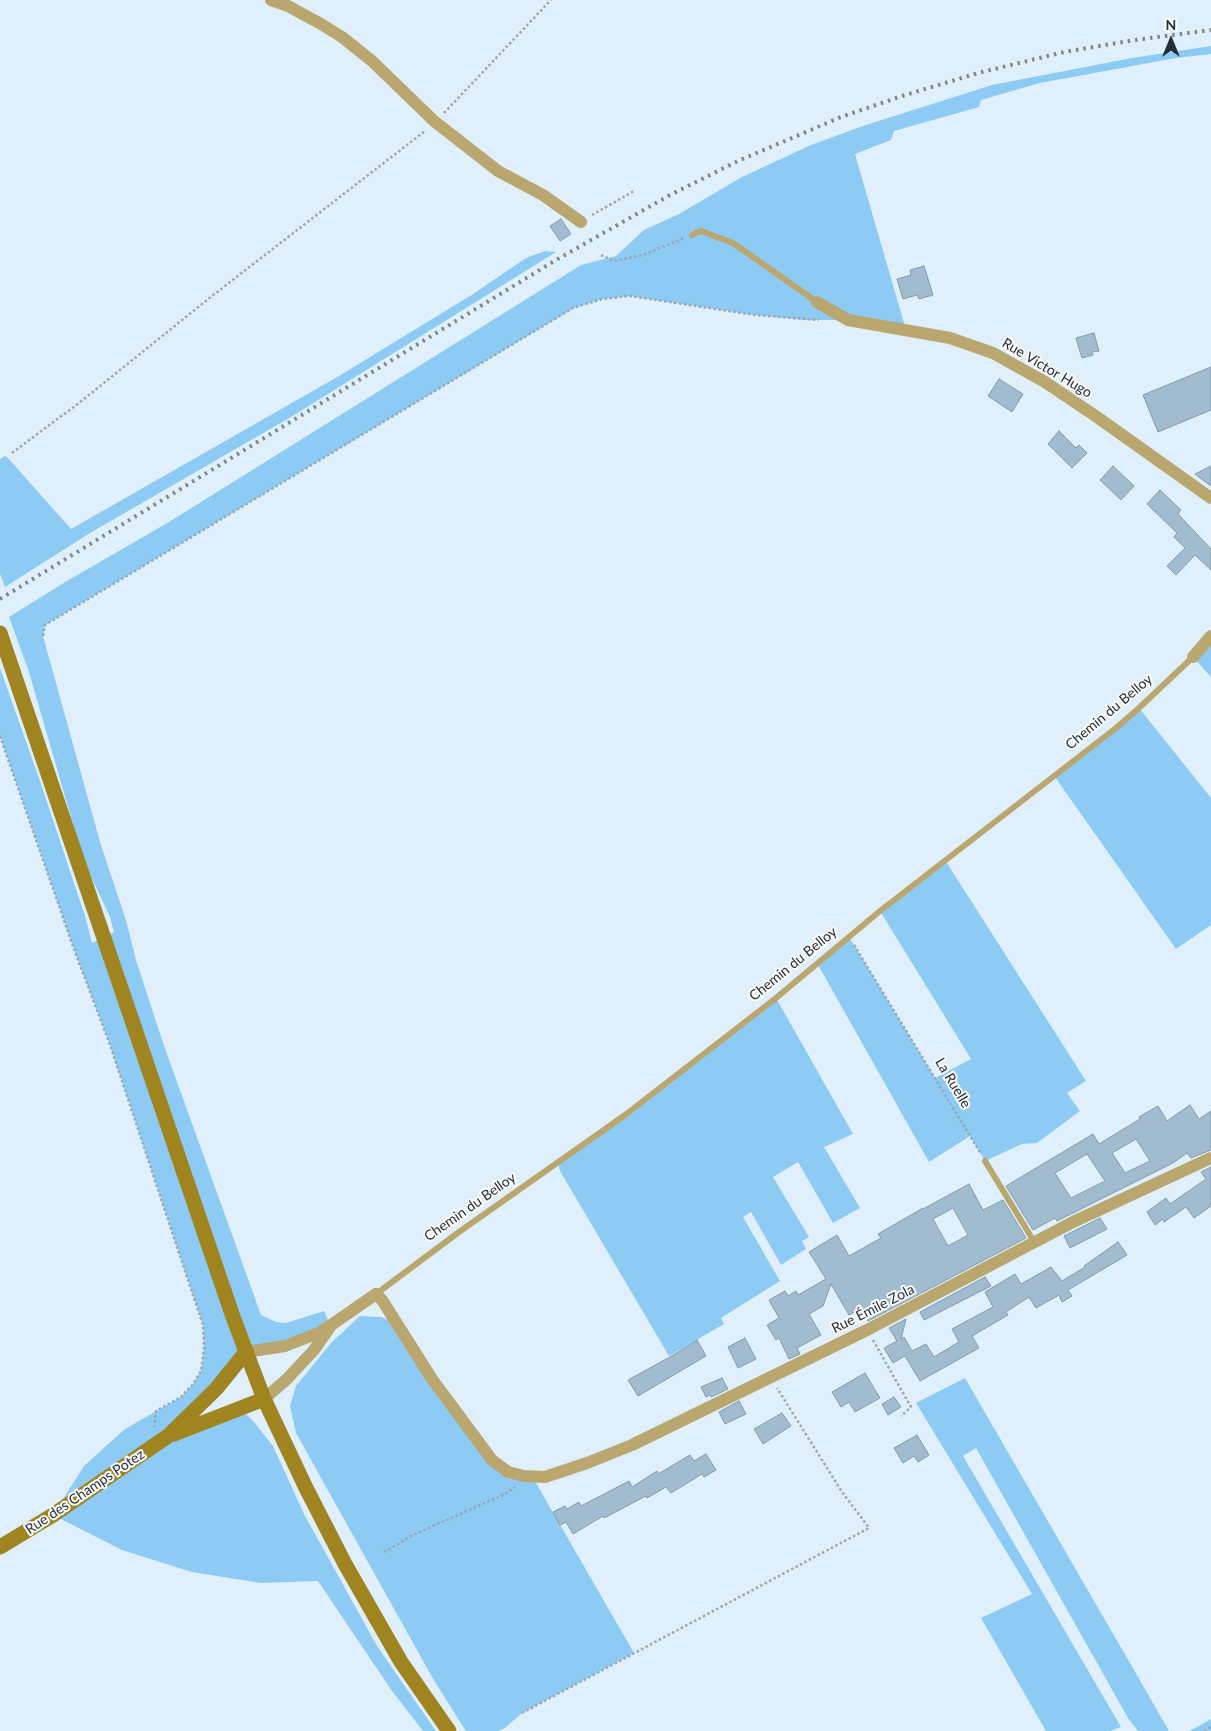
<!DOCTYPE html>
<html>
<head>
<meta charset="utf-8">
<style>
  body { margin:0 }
  #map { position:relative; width:1211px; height:1731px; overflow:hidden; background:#dff0fc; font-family:Lato,sans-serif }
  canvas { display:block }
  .north { position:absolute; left:1146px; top:15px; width:50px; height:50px; -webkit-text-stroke:4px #fbfbfb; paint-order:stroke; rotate:0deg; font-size:14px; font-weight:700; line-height:20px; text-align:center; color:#242e36 }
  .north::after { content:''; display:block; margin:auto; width:18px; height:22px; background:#242e36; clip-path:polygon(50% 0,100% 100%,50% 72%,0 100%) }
</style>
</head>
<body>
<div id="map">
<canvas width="1211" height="1731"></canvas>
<div class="north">N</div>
</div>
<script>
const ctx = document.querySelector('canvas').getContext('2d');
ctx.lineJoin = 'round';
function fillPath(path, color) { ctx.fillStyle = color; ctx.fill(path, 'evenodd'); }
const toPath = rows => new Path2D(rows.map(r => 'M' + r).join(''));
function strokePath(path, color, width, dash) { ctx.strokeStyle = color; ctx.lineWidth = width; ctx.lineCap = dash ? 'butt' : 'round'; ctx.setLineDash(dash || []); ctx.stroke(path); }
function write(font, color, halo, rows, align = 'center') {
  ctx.font = font + ' Lato,sans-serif'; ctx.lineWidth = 4; ctx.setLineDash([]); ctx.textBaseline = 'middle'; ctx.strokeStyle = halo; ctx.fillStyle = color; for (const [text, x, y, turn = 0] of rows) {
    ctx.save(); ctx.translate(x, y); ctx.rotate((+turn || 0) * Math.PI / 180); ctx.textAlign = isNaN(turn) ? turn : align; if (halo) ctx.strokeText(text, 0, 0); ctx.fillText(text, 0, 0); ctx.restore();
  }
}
const green = toPath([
  [1211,46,1211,54,1176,58,1040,83,981,100,979,107,894,131,891,140,855,154,906,330,848,320,805,320,755,315,630,296,602,299,574,308,45,625,43,636,100,842,126,920,136,960,163,1043,261,1315,276,1322,286,1323,324,1311,331,1326,246,1352,170,1435,240,1408,254,1422,273,1446,304,1514,377,1646,436,1731,423,1731,392,1691,318,1581,261,1583,192,1572,122,1550,53,1515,84,1466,125,1429,181,1397,193,1384,201,1371,204,1348,203,1325,109,1042,75,952,0,736,0,668,40,781,85,916,92,943,114,932,110,917,84,862,29,672,9,617,67,581,169,522,581,265,616,256,644,230,679,214,742,177,811,145,863,126,992,85,1132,58],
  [545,251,556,252,291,417,90,533,5,587,0,574,0,459,5,456,8,458,71,529,339,376,473,294,526,258],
  [1211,636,1211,677,1193,657],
  [1139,708,1211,798,1211,925,1176,949,1055,777],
  [945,860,1086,1081,1067,1093,1080,1111,1037,1143,1022,1144,985,1161,970,1136,929,1162,817,963,849,937,935,1078,971,1059,880,911],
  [776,998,853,1134,824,1147,860,1208,833,1223,798,1162,773,1177,809,1237,802,1241,806,1249,781,1265,751,1212,743,1217,780,1281,721,1318,724,1324,669,1356,560,1171,558,1163],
  [360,1316,381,1317,398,1324,492,1460,536,1483,634,1653,522,1713,505,1728,498,1731,466,1731,457,1717,432,1677,296,1433,290,1406,296,1386,331,1343],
  [965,1378,1134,1670,1169,1731,1138,1731,1128,1718,976,1448,963,1456,1121,1727,1110,1731,1046,1731,981,1618,1032,1594,916,1403],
  [1211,1719,1211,1731,1189,1731,1197,1727]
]);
const building = toPath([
  [561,219,571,234,560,241,550,226,561,219],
  [924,266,933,295,919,299,917,295,903,299,897,279,911,275,910,270,924,266],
  [1094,333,1099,351,1092,352,1093,355,1082,358,1076,338,1094,333],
  [1211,367,1211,410,1158,432,1143,395,1211,367],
  [999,379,1023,394,1012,412,988,396,999,379],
  [1059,431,1076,448,1079,445,1087,453,1072,468,1048,444,1059,431],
  [1113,466,1134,486,1121,500,1100,480,1113,466],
  [1211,466,1211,486,1195,474,1211,466],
  [1160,490,1181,510,1178,514,1211,549,1211,570,1195,555,1176,575,1167,566,1185,548,1174,537,1177,533,1147,504,1160,490],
  [1190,1105,1199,1119,1211,1111,1211,1150,1191,1158,1187,1153,1173,1163,1057,1221,1055,1218,1033,1230,1006,1186,1093,1134,1099,1144,1140,1119,1139,1117,1158,1106,1167,1121,1190,1105],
  [1136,1139,1150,1161,1125,1173,1112,1153,1136,1139],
  [1087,1154,1105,1181,1071,1198,1055,1173,1087,1154],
  [1211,1167,1211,1206,1194,1218,1186,1207,1164,1222,1163,1219,1155,1225,1147,1212,1166,1198,1170,1204,1206,1179,1201,1172,1211,1167],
  [969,1184,983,1210,1003,1200,1026,1238,868,1321,861,1309,849,1315,831,1284,823,1306,809,1314,821,1335,797,1348,800,1354,789,1359,779,1338,776,1340,767,1325,779,1318,769,1300,785,1291,788,1296,796,1291,798,1295,826,1279,809,1252,837,1235,849,1256,881,1238,878,1234,923,1208,923,1209,969,1184],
  [953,1208,968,1235,948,1246,933,1219,953,1208],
  [1100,1218,1107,1229,1070,1248,1064,1236,1100,1218],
  [1118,1242,1127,1255,1068,1290,1072,1296,1062,1302,1059,1295,1036,1308,1029,1297,1006,1312,1008,1315,972,1336,979,1348,920,1381,905,1356,893,1363,884,1348,897,1341,889,1328,906,1319,901,1339,904,1337,912,1351,926,1344,934,1357,959,1342,952,1329,993,1307,985,1292,1015,1274,1021,1284,1051,1267,1062,1281,1085,1267,1084,1266,1118,1242],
  [985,1277,991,1286,924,1320,920,1312,985,1277],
  [745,1338,756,1359,738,1368,728,1347,745,1338],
  [697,1340,706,1356,638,1396,628,1380,670,1357,697,1340],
  [865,1373,880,1398,855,1412,849,1402,841,1407,832,1392,865,1373],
  [722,1378,728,1389,711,1397,710,1395,706,1397,701,1387,722,1378],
  [894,1397,901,1407,888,1415,882,1404,894,1397],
  [739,1401,746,1414,725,1424,719,1412,739,1401],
  [782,1413,791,1426,763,1444,754,1429,782,1413],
  [917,1435,929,1455,918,1462,914,1456,903,1463,894,1448,917,1435],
  [706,1454,716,1470,704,1477,702,1474,671,1493,666,1487,647,1498,646,1496,604,1518,603,1516,573,1534,566,1522,560,1525,553,1512,565,1506,567,1509,579,1502,581,1506,629,1481,632,1487,657,1471,658,1474,690,1455,694,1461,706,1454]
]);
const path = toPath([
  [444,113,551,0],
  [592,215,634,191],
  [601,255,614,261,643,255,684,238],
  [12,453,79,403,212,296,425,131],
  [43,636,45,625,573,308,602,299,630,296,755,315,819,320],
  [0,736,75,952,109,1042,203,1325,204,1348,201,1371,193,1384,181,1397,156,1411,154,1429],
  [854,945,981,1154],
  [873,1340,911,1407,901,1416],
  [384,1552,415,1534,505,1494,515,1487],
  [522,1713,869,1528,842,1492,777,1388],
  [1204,1731,1211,1727]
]);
const lane = toPath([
  [692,235,701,231,733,243,817,302],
  [985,1161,1030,1235,1033,1242],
  [376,1294,459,1232,625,1115,776,998,880,911,1116,728,1139,708,1193,657]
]);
const street = toPath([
  [271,0,288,6,321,24,342,37,372,61,434,121,498,171,543,195,581,222],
  [817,302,848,320,950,338,993,353,1045,382,1097,417,1211,498],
  [1193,657,1211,636],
  [246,1352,285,1346,321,1332,376,1294,382,1300,432,1379,492,1460,508,1472,524,1476,545,1477,587,1463,632,1445,867,1330,1073,1222,1211,1158],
  [264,1399,286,1380,314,1350,330,1327]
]);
const secondary = toPath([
  [0,633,233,1317,264,1399,306,1488,345,1564,401,1662,449,1731],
  [174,1434,264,1399],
  [0,1547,53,1515,168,1436,216,1389,246,1352]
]);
const rail = toPath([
  [0,599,556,260,670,195,738,161,841,117,902,96,978,73,1064,52,1135,40,1211,30]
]);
const streetNames = [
  ["Rue Victor Hugo",1047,368,31],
  ["Chemin du Belloy",1109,712,-40],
  ["Chemin du Belloy",793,964,-39],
  ["La Ruelle",953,1083,59],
  ["Chemin du Belloy",470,1207,-35],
  ["Rue Émile Zola",873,1309,-27],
  ["Rue des Champs Potez",85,1492,-34]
];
fillPath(green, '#8dcaf4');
fillPath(building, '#a1bbcf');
strokePath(building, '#809bad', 1);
strokePath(path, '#99a8b2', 2.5, [2.5, 2.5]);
strokePath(lane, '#baa76f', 6);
strokePath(street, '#baa76f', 12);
strokePath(secondary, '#a08420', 15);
strokePath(rail, '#798790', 4, [2.5, 5]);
write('14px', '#242e36', '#fbfbfb', streetNames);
</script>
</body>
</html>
